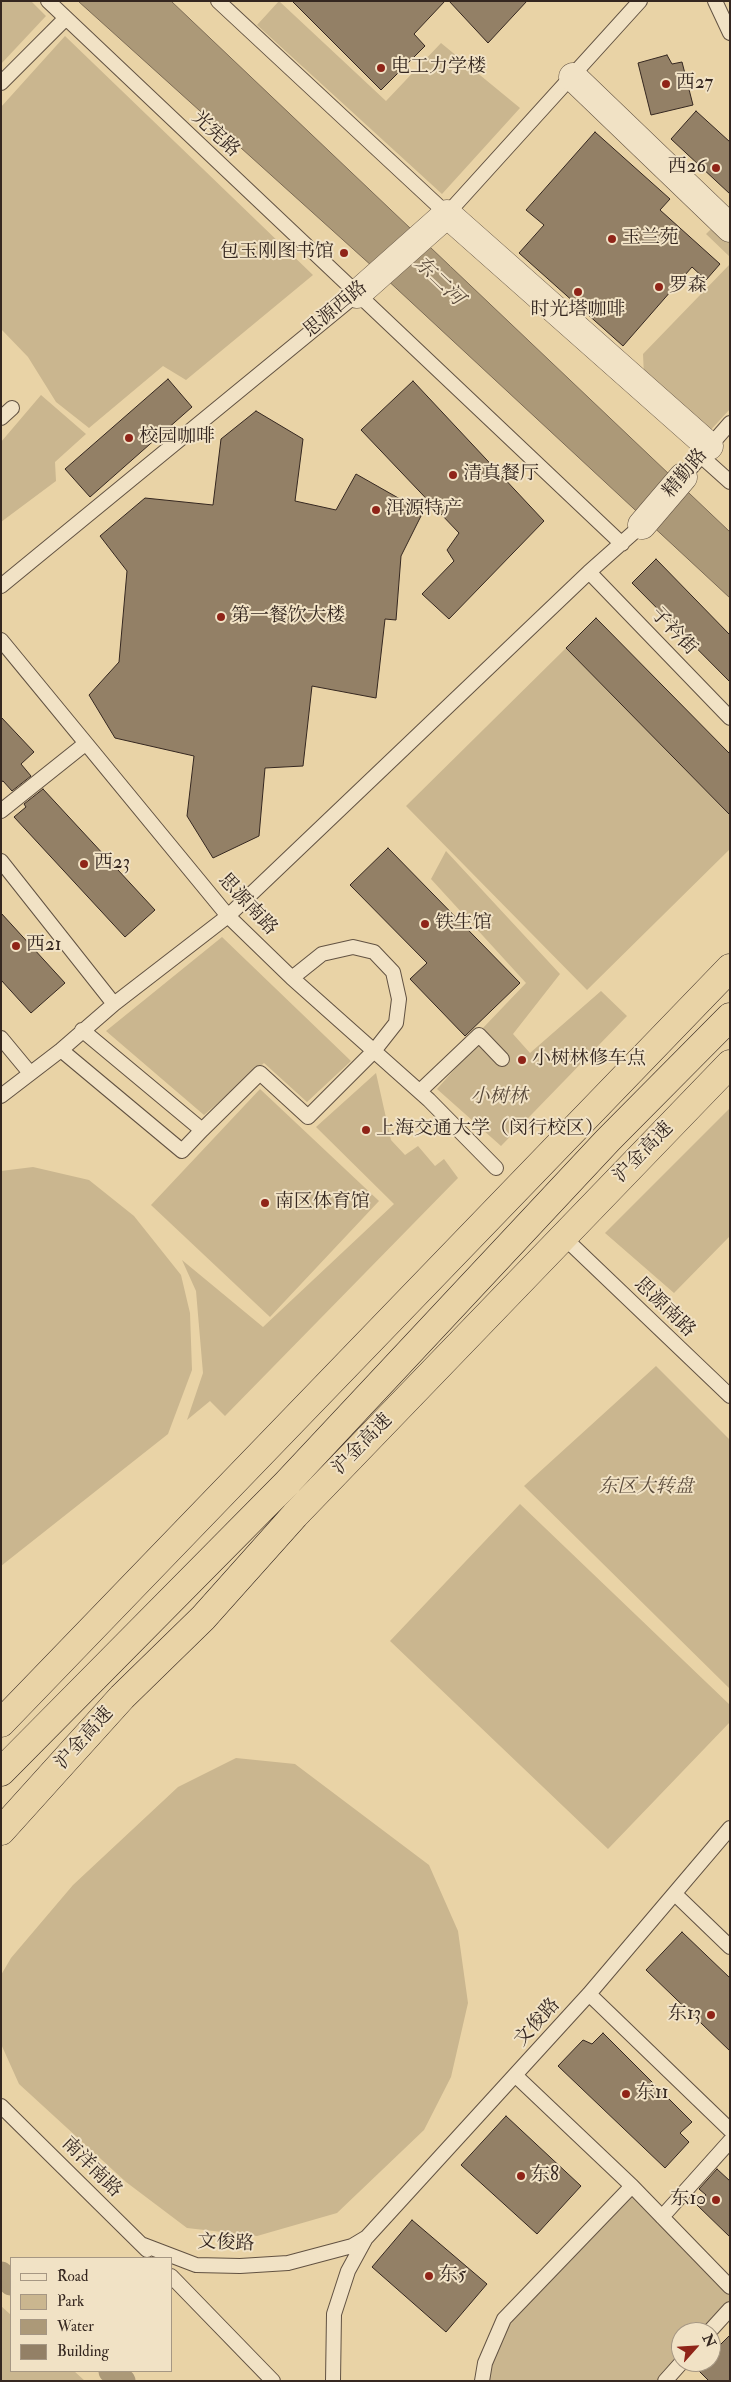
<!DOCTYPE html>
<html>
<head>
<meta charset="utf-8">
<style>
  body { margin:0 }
  #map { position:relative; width:731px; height:2382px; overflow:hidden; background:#e9d3a6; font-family:"IM FELL Double Pica",serif }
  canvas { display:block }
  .frame { position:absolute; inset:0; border:2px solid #352720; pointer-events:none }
  .legend { position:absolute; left:10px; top:2257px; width:162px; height:115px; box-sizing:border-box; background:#f1e2c5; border:1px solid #a69783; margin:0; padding:6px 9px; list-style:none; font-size:15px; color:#352720 }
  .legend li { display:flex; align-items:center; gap:10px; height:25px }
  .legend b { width:25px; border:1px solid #a69783 }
  .north { position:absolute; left:671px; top:2322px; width:50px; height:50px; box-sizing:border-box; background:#f1e2c5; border:1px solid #a69783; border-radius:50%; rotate:64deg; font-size:14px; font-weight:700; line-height:20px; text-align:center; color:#352720 }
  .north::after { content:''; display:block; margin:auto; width:18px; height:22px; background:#8f2418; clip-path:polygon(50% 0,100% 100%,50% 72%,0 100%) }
</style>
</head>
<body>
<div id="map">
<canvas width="731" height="2382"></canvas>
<div class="frame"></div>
<ul class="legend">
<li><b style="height:6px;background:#f1e2c5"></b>Road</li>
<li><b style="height:14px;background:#cab68f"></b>Park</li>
<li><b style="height:14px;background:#ac9978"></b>Water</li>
<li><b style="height:14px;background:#938066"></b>Building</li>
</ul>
<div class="north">N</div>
</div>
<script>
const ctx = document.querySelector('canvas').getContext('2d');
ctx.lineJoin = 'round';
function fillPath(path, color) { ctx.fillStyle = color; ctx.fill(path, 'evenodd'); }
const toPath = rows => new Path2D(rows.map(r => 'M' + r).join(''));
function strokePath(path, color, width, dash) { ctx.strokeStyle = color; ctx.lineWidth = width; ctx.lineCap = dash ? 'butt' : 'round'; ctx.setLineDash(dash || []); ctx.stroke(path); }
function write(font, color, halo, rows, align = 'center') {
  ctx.font = font + ' "IM FELL Double Pica","Noto Serif SC",serif'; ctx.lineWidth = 4; ctx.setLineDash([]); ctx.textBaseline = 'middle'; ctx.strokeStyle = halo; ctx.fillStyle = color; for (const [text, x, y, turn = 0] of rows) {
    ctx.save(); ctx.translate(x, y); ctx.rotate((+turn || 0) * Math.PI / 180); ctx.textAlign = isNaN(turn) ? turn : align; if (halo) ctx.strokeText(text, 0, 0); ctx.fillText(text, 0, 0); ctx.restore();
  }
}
const green = toPath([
  [1,1,31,1,46,16,1,64],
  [279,1,386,101,441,43,520,108,442,194,257,25],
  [65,36,313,275,186,380,163,366,89,428,56,402,28,357,1,329,1,107],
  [716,224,730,237,730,257,706,234],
  [730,264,730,409,707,434,644,376,643,354],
  [41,395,86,434,55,462,56,481,1,522,1,442],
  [566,648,730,815,730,849,587,990,406,806],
  [446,851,560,974,513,1034,530,1053,601,991,627,1016,501,1146,437,1089,478,1043,503,1064,509,1060,482,1029,526,983,431,879],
  [222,937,351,1061,307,1102,264,1063,204,1115,106,1031],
  [376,1073,391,1140,405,1155,418,1146,435,1166,444,1159,458,1178,225,1416,210,1401,187,1420,203,1373,196,1291,182,1260,263,1327,394,1204,316,1127],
  [260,1089,379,1201,270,1317,151,1205],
  [730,1108,730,1236,674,1293,605,1233],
  [33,1167,89,1180,134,1216,181,1275,190,1313,192,1370,168,1434,1,1566,1,1171],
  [656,1366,730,1440,730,1689,524,1486],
  [520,1504,730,1705,730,1722,608,1849,390,1641],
  [236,1758,295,1764,429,1865,458,1931,468,2003,451,2077,424,2130,337,2213,257,2236,187,2228,126,2182,19,2084,1,2044,1,1975,11,1958,73,1885,178,1787],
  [632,2186,730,2287,730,2309,709,2332,681,2332,681,2362,665,2381,482,2381,493,2340],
  [1,2306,11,2315,11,2371,74,2371,85,2381,1,2381]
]);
const water = toPath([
  [78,1,171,1,730,532,730,598,383,276,78,1]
]);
const canal = toPath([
  [1,2274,11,2283],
  [111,2371,123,2381]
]);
const building = toPath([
  [292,1,445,1,414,34,425,46,381,90,292,1],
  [449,1,527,1,488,43,449,1],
  [667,55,672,64,682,62,693,105,651,115,638,63,667,55],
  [696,111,730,142,730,194,671,139,696,111],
  [595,132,670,199,660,210,720,264,706,280,692,267,623,346,519,253,544,225,526,210,595,132],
  [168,379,192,407,90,497,65,469,168,379],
  [413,381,544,521,449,619,422,594,454,561,447,550,459,533,361,430,413,381],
  [256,411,303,439,295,501,336,510,356,474,423,512,401,556,396,620,385,619,376,698,312,686,303,766,265,768,259,836,213,858,187,816,194,756,115,738,89,695,119,662,127,571,100,536,145,498,213,505,221,439,256,411],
  [656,559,730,635,730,682,632,583,656,559],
  [596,618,730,754,730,815,566,648,596,618],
  [1,717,34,752,21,764,31,776,12,791,3,781,1,782,1,717],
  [43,789,155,910,125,937,14,817,26,807,24,804,43,789],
  [388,848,520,983,465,1036,410,979,427,963,350,885,388,848],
  [1,913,65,983,31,1013,1,980,1,913],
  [682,1932,730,1978,730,2051,646,1970,682,1932],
  [603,2033,692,2122,680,2133,689,2142,665,2168,558,2066,583,2040,592,2044,603,2033],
  [506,2116,581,2186,537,2234,461,2165,506,2116],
  [717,2169,730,2181,730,2237,697,2205,706,2195,699,2189,717,2169],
  [412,2220,487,2284,446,2332,372,2267,412,2220],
  [730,2335,730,2381,709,2381,696,2368,702,2362,711,2362,711,2354,730,2335]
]);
const lane = toPath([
  [48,1,622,544],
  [218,1,447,214,640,1],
  [715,1,730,33],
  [1,83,66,18],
  [1,418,12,408],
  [701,456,730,482],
  [683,477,730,423],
  [589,572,730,718],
  [1,586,357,294],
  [1,640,228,916,292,978,429,1100,496,1168],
  [1,811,85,744],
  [1,861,114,1004],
  [1,1038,30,1073],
  [61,1050,182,1151,202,1130,82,1030],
  [420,1091,479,1035,502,1059],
  [1,1096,61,1050,114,1004,228,916,589,572,642,525],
  [202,1130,260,1073,308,1117,374,1051,396,1023,399,999,393,972,374,952,353,947,322,954,292,978],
  [573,1246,730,1396],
  [675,1894,730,1947],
  [589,1994,730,2130],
  [516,2076,632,2186,730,2287],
  [1,2106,147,2250],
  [662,2217,730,2141],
  [141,2244,196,2265,240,2266,288,2263,352,2246,367,2237,589,1994,730,1828],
  [171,2276,273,2381],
  [709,2332,730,2309],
  [333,2381,334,2314,348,2271,366,2238],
  [482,2381,485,2363,504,2319,632,2186],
  [665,2381,682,2362]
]);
const street = toPath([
  [573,77,730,228],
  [357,294,447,214,709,446],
  [642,525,683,477]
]);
const highway = toPath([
  [1,1723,730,968],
  [1,1772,287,1483,608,1140,730,1017],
  [1,1831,122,1697,203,1618,295,1515,730,1064]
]);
const markers = [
  [381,68,5,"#8f2418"],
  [666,84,5,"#8f2418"],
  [716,168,5,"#8f2418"],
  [612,239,5,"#8f2418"],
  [344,253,5,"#8f2418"],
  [659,287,5,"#8f2418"],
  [578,292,5,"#8f2418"],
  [129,438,5,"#8f2418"],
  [453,475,5,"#8f2418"],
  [376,510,5,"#8f2418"],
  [221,617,5,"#8f2418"],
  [84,864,5,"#8f2418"],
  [425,924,5,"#8f2418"],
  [16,946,5,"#8f2418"],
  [522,1060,5,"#8f2418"],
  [366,1130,5,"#8f2418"],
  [265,1203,5,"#8f2418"],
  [711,2015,5,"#8f2418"],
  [626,2094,5,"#8f2418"],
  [521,2176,5,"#8f2418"],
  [716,2200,5,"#8f2418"],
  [429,2276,5,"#8f2418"]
];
const poiNames = [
  ["电工力学楼",391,68],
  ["西27",676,84],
  ["西26",706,168,"right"],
  ["玉兰苑",622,239],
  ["包玉刚图书馆",334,253,"right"],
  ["罗森",669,287],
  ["时光塔咖啡",578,311,"center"],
  ["校园咖啡",139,438],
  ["清真餐厅",463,475],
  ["洱源特产",386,510],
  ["第一餐饮大楼",231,617],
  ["西23",94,864],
  ["铁生馆",435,924],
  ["西21",26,946],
  ["小树林修车点",532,1060],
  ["上海交通大学（闵行校区）",376,1130],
  ["南区体育馆",275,1203],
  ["东13",701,2015,"right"],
  ["东11",636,2094],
  ["东8",531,2176],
  ["东10",706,2200,"right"],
  ["东5",439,2276]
];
const streetNames = [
  ["光宪路",215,135,43],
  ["思源西路",336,310,-40],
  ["精勤路",686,474,-50],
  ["子衿街",673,632,46],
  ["思源南路",247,905,47],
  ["沪金高速",644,1153,-46],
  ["思源南路",664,1308,44],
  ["沪金高速",363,1445,-46],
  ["沪金高速",85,1739,-48],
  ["文俊路",538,2023,-48],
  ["南洋南路",91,2168,45],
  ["文俊路",226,2244,2]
];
const parkNames = [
  ["小树林",499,1098],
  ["东区大转盘",646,1488]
];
const waterNames = [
  ["东二河",438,282,44]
];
fillPath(green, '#cab68f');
fillPath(water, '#ac9978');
strokePath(water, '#7c6b55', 1);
strokePath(canal, '#ac9978', 25);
fillPath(building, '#938066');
strokePath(building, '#352720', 1);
strokePath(lane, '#625242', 16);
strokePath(street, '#625242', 29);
strokePath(highway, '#352720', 29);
strokePath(lane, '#f1e2c5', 14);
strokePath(street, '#f1e2c5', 28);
strokePath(highway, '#e9d3a6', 28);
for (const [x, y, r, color] of markers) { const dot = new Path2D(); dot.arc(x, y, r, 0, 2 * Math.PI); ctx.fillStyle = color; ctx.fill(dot); strokePath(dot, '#f1e2c5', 2); }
write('19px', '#352720', '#f1e2c5', poiNames, 'left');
write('19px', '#352720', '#f1e2c5', streetNames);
write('italic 19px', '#5a4b3c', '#f1e2c5', parkNames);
write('italic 20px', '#59493a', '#f1e2c5', waterNames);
</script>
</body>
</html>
